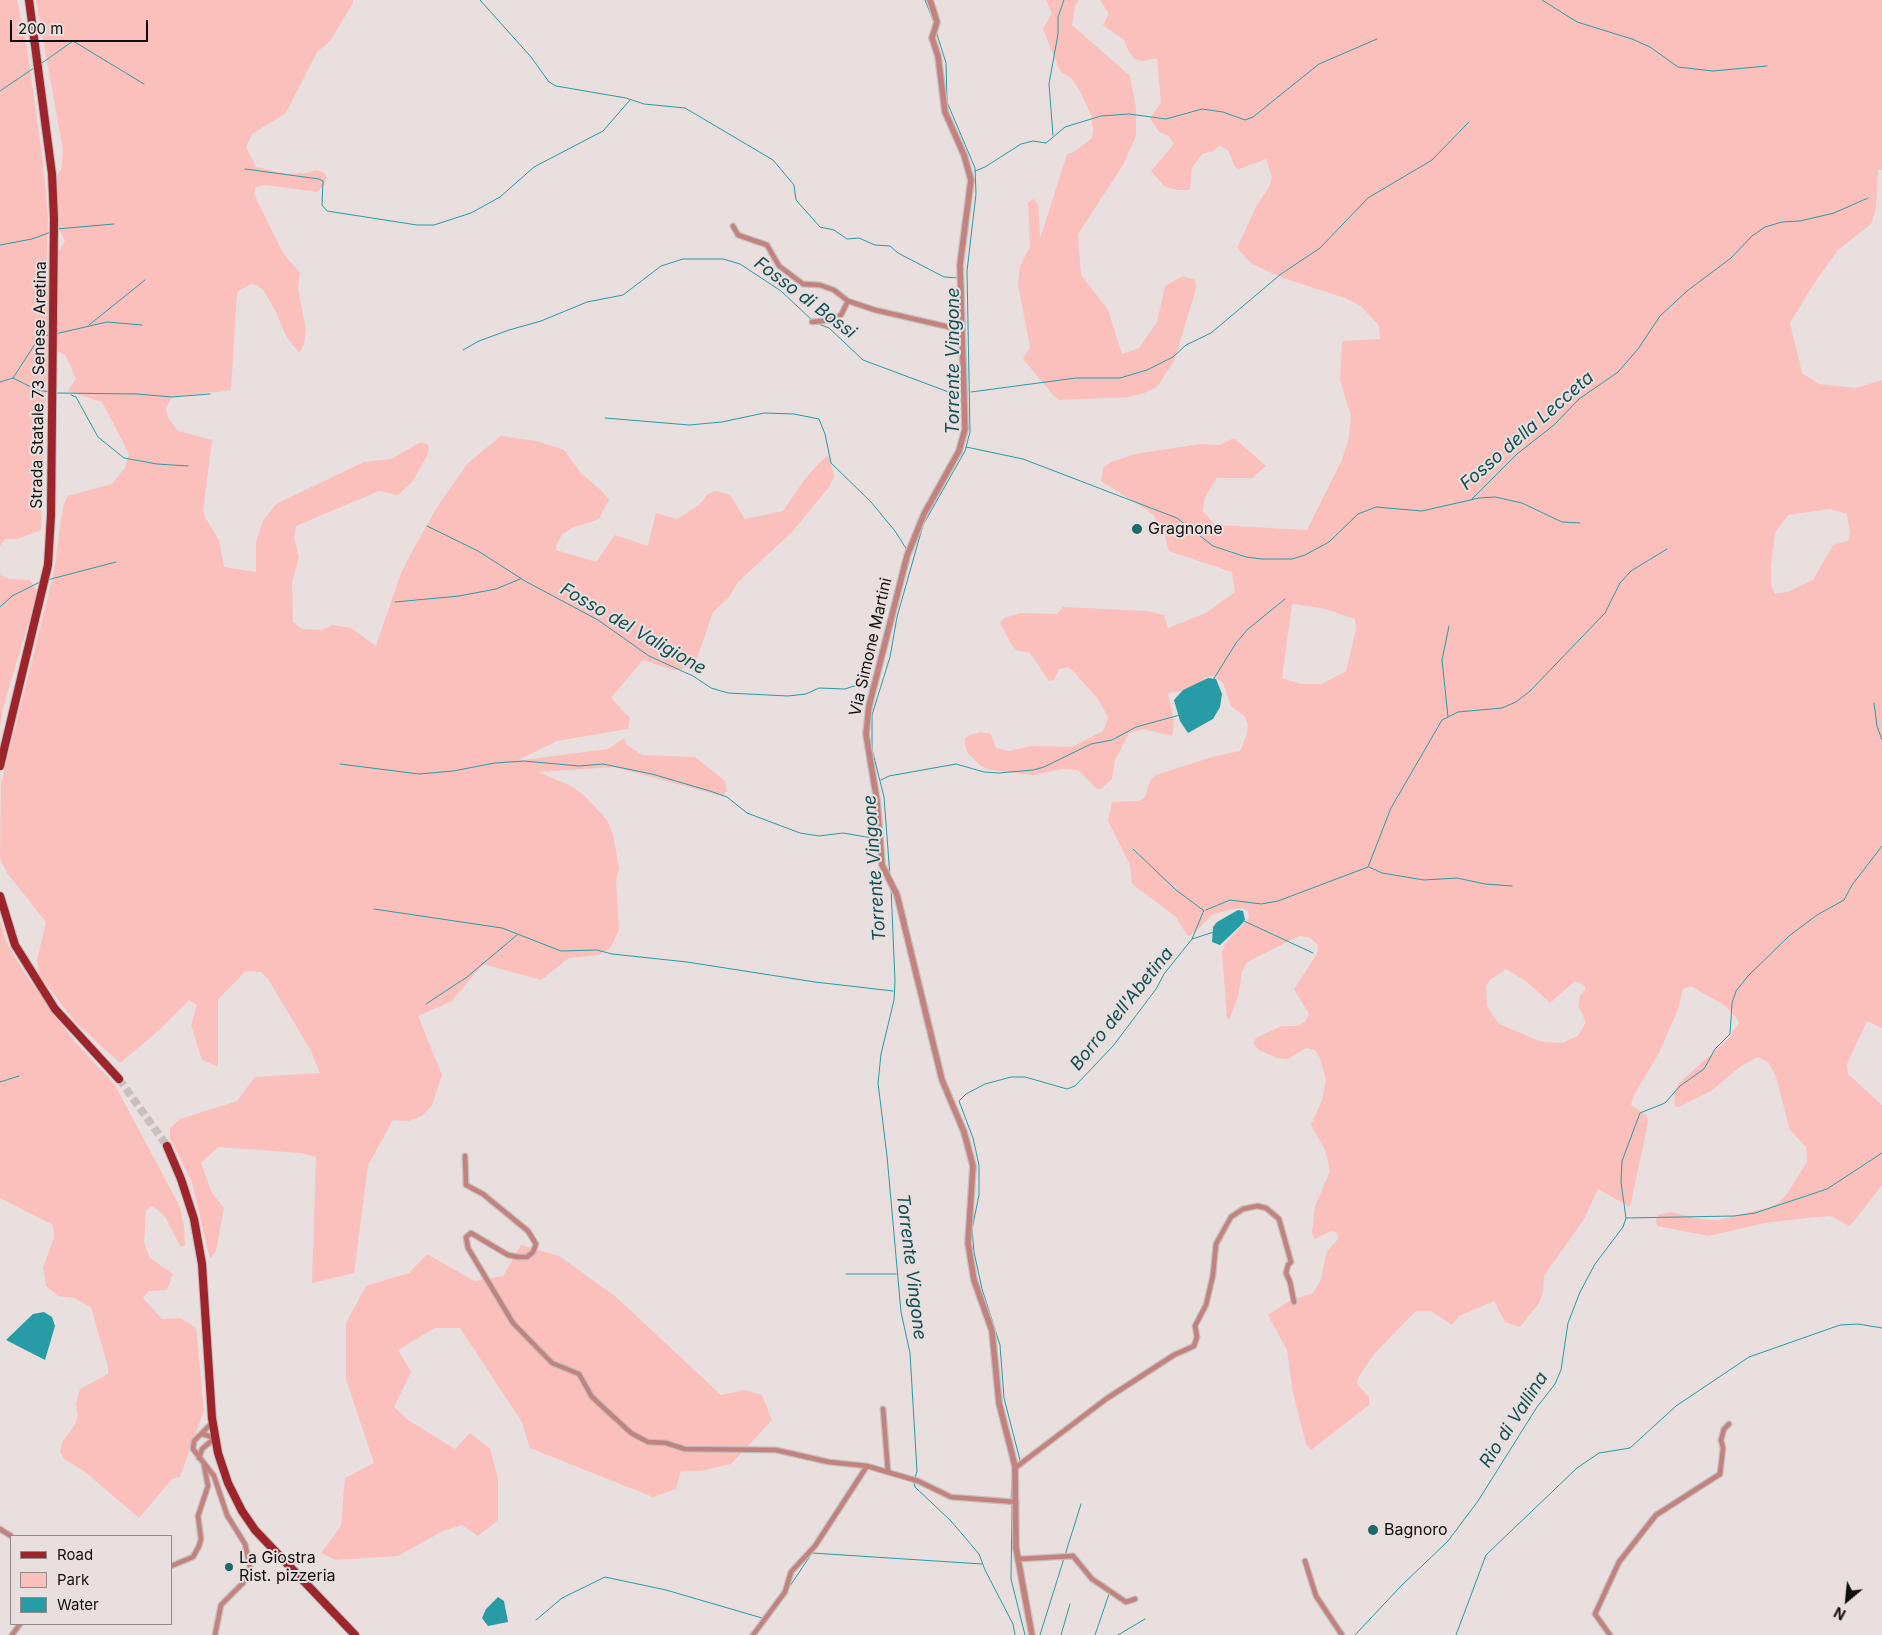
<!DOCTYPE html>
<html>
<head>
<meta charset="utf-8">
<style>
  body { margin:0 }
  #map { position:relative; width:1882px; height:1635px; overflow:hidden; background:#e8dfde; font-family:Inter,sans-serif }
  canvas { display:block }
  .legend { position:absolute; left:10px; top:1535px; width:162px; height:90px; box-sizing:border-box; background:#e8dfde; border:1px solid #928b8a; margin:0; padding:6px 9px; list-style:none; font-size:15px; color:#100e0d }
  .legend li { display:flex; align-items:center; gap:10px; height:25px }
  .legend b { width:25px; border:1px solid #928b8a }
  .north { position:absolute; left:1822px; top:1575px; width:50px; height:50px; -webkit-text-stroke:4px #e8dfde; paint-order:stroke; rotate:208deg; font-size:14px; font-weight:700; line-height:20px; text-align:center; color:#100e0d }
  .north::after { content:''; display:block; margin:auto; width:18px; height:22px; background:#100e0d; clip-path:polygon(50% 0,100% 100%,50% 72%,0 100%) }
  .scale { position:absolute; left:10px; top:20px; width:138px; height:22px; box-sizing:border-box; border:2px solid #100e0d; border-top:0; padding-left:6px; font-size:15px; line-height:18px; white-space:nowrap; color:#100e0d; -webkit-text-stroke:4px #e8dfde; paint-order:stroke }
</style>
</head>
<body>
<div id="map">
<canvas width="1882" height="1635"></canvas>
<ul class="legend">
<li><b style="height:6px;background:#9d242b"></b>Road</li>
<li><b style="height:14px;background:#fbc0bc"></b>Park</li>
<li><b style="height:14px;background:#289ca6"></b>Water</li>
</ul>
<div class="north">N</div>
<div class="scale">200 m</div>
</div>
<script>
const ctx = document.querySelector('canvas').getContext('2d');
ctx.lineJoin = 'round';
function fillPath(path, color) { ctx.fillStyle = color; ctx.fill(path, 'evenodd'); }
const toPath = rows => new Path2D(rows.map(r => 'M' + r).join(''));
function strokePath(path, color, width, dash) { ctx.strokeStyle = color; ctx.lineWidth = width; ctx.lineCap = dash ? 'butt' : 'round'; ctx.setLineDash(dash || []); ctx.stroke(path); }
function write(font, color, halo, rows, align = 'center') {
  ctx.font = font + ' Inter,sans-serif'; ctx.lineWidth = 4; ctx.setLineDash([]); ctx.textBaseline = 'middle'; ctx.strokeStyle = halo; ctx.fillStyle = color; for (const [text, x, y, turn = 0] of rows) {
    ctx.save(); ctx.translate(x, y); ctx.rotate((+turn || 0) * Math.PI / 180); ctx.textAlign = isNaN(turn) ? turn : align; if (halo) ctx.strokeText(text, 0, 0); ctx.fillText(text, 0, 0); ctx.restore();
  }
}
const green = toPath([
  [0,0,17,0,26,41,42,155,48,216,46,281,50,282,41,530,17,539,5,539,0,546],
  [36,0,353,0,353,3,330,41,317,52,286,113,252,134,246,147,256,167,287,174,306,173,316,170,323,172,327,177,325,184,317,192,265,185,256,187,254,194,283,253,300,273,298,288,306,330,304,344,299,353,286,336,276,312,264,291,257,285,251,284,237,292,231,390,172,397,166,408,168,418,178,431,212,440,203,511,206,519,219,540,224,567,256,572,256,542,263,521,276,504,364,462,391,459,421,442,429,445,427,456,412,482,398,495,379,491,296,526,294,538,299,557,292,582,293,622,302,629,321,630,333,625,351,628,376,646,401,573,416,544,439,504,468,463,501,436,537,441,564,450,581,473,603,492,609,500,599,519,572,528,562,534,556,546,556,550,596,562,615,535,648,546,656,513,677,519,699,505,708,494,716,491,730,495,745,519,783,511,805,479,820,462,829,455,834,477,829,487,792,532,738,582,729,597,713,612,694,667,673,670,643,660,611,698,630,718,628,729,557,741,516,761,608,749,624,738,627,745,642,755,695,757,725,781,727,791,722,796,614,767,538,772,569,785,584,795,607,820,613,834,619,868,616,881,619,930,610,948,599,955,569,958,541,980,483,964,452,1001,418,1016,442,1075,432,1105,422,1116,408,1121,393,1120,368,1165,354,1273,312,1283,316,1157,301,1153,218,1147,201,1163,212,1193,224,1208,216,1251,210,1259,192,1182,170,1138,170,1128,180,1119,237,1101,255,1077,320,1073,310,1049,268,979,261,972,246,971,218,999,218,1067,202,1060,191,1025,197,1005,189,1000,158,1031,120,1063,76,1023,40,976,37,960,46,922,7,873,0,858,1,784,54,572,63,506,68,496,112,484,125,468,129,454,102,402,68,391,76,379,66,356,56,350,57,254,65,241,57,224,56,176,61,170,63,150],
  [1046,0,1079,0,1075,6,1072,25,1130,76,1136,108,1136,136,1123,165,1078,234,1081,275,1108,310,1122,354,1139,348,1157,322,1165,286,1183,276,1195,280,1196,289,1174,361,1157,387,1144,393,1128,397,1059,400,1054,396,1023,359,1030,347,1018,284,1020,266,1030,247,1028,202,1034,199,1038,205,1040,239,1067,154,1074,152,1092,138,1093,129,1091,115,1080,91,1071,78,1060,71,1043,29,1052,13],
  [1100,0,1882,0,1882,170,1878,169,1876,208,1871,224,1838,250,1813,285,1790,323,1802,373,1819,384,1856,388,1882,380,1882,1028,1867,1021,1847,1064,1848,1074,1882,1105,1882,1185,1850,1226,1830,1216,1806,1218,1764,1223,1709,1236,1657,1226,1656,1220,1658,1215,1671,1212,1700,1219,1719,1220,1770,1207,1779,1202,1787,1194,1807,1162,1806,1147,1790,1130,1776,1077,1768,1062,1758,1057,1741,1066,1711,1091,1679,1107,1675,1106,1674,1093,1679,1083,1728,1039,1739,1023,1736,1017,1724,1005,1691,986,1683,989,1678,1009,1659,1053,1633,1097,1631,1105,1646,1115,1648,1123,1630,1207,1598,1189,1584,1219,1544,1276,1543,1292,1539,1303,1520,1327,1505,1322,1494,1301,1459,1316,1452,1325,1431,1311,1416,1311,1374,1354,1358,1378,1357,1384,1369,1397,1369,1405,1311,1450,1306,1444,1293,1393,1287,1350,1268,1315,1291,1300,1313,1293,1321,1280,1326,1253,1338,1239,1337,1233,1331,1231,1315,1239,1312,1233,1315,1206,1330,1171,1325,1150,1311,1125,1322,1100,1326,1081,1320,1058,1315,1050,1306,1048,1288,1059,1277,1058,1259,1050,1253,1043,1256,1038,1282,1026,1298,1026,1305,1022,1309,1014,1294,989,1317,954,1318,945,1309,937,1299,936,1247,962,1242,972,1238,997,1230,1018,1227,1019,1222,952,1225,944,1249,918,1248,911,1243,908,1233,909,1212,915,1194,933,1188,936,1175,916,1132,884,1130,865,1108,821,1112,802,1139,801,1145,797,1150,781,1156,775,1212,757,1240,751,1247,734,1248,725,1245,717,1231,706,1223,683,1214,676,1206,677,1189,690,1168,693,1174,722,1172,736,1144,729,1129,733,1115,760,1112,779,1101,789,1096,788,1078,770,1062,769,1033,775,991,770,981,766,968,753,965,745,965,738,970,735,981,732,991,734,996,748,1009,751,1032,746,1072,747,1103,731,1106,724,1108,717,1098,699,1074,672,1068,667,1059,669,1054,680,1049,681,1030,653,1016,650,1012,645,1000,623,1004,618,1021,613,1057,614,1063,607,1147,611,1164,615,1168,628,1206,613,1235,592,1232,572,1169,551,1163,530,1153,514,1101,481,1103,468,1111,462,1135,454,1200,444,1220,445,1234,438,1266,466,1252,478,1217,478,1205,497,1203,511,1215,525,1307,530,1341,462,1348,442,1351,416,1340,380,1342,341,1380,339,1379,326,1361,306,1345,298,1283,278,1252,264,1237,248,1257,205,1269,187,1272,177,1266,159,1239,169,1235,167,1228,150,1219,146,1213,151,1202,154,1192,168,1190,190,1177,190,1164,186,1151,171,1174,144,1169,136,1159,132,1150,118,1161,103,1157,58,1143,61,1135,59,1129,52,1124,40,1103,25,1109,14],
  [1830,509,1847,514,1850,533,1848,541,1833,545,1813,580,1787,592,1775,594,1771,585,1771,566,1775,533,1788,515],
  [1292,604,1322,608,1355,619,1356,629,1346,671,1322,684,1300,684,1282,678],
  [1506,969,1526,981,1550,1003,1575,981,1584,985,1586,989,1580,996,1578,1006,1586,1022,1578,1036,1562,1043,1542,1042,1499,1024,1487,1006,1486,986,1490,980],
  [0,575,9,579,29,580,38,591,3,708,0,729],
  [0,920,6,942,25,974,75,1042,115,1085,180,1207,184,1227,185,1246,180,1246,166,1218,158,1210,151,1206,146,1211,144,1242,147,1251,150,1258,173,1274,167,1290,148,1291,143,1298,162,1319,181,1318,196,1328,204,1410,180,1477,172,1479,139,1518,84,1471,64,1459,60,1452,62,1442,75,1425,78,1415,76,1404,80,1389,108,1374,108,1367,91,1307,74,1298,58,1296,46,1286,43,1267,54,1238,53,1225,0,1198],
  [521,1245,559,1256,615,1296,721,1395,745,1390,762,1395,772,1420,731,1464,700,1471,681,1471,676,1489,653,1497,530,1448,522,1422,460,1328,435,1328,398,1350,411,1372,394,1407,408,1420,455,1449,470,1433,490,1449,498,1479,498,1520,478,1536,462,1525,443,1531,398,1556,336,1560,321,1553,341,1526,345,1478,374,1463,346,1379,346,1323,366,1286,409,1273,427,1254,474,1281,503,1276]
]);
const water = toPath([
  [1208,678,1216,679,1222,694,1220,707,1213,719,1188,733,1180,721,1174,700,1183,690],
  [1238,910,1243,911,1245,920,1241,925,1220,945,1212,942,1213,927,1217,922],
  [44,1312,52,1317,55,1326,45,1360,6,1340,33,1314],
  [498,1597,504,1601,508,1622,488,1626,482,1618,486,1609]
]);
const stream = toPath([
  [480,0,531,57,549,82,556,86,626,98,644,104,685,108,773,160,794,185,796,200,820,227,834,230,847,239,859,238,875,245,890,246,898,253,944,277,959,278],
  [925,0,934,22],
  [1542,0,1577,22,1632,39,1650,47,1678,67,1713,71,1767,66],
  [42,63,73,41,144,84],
  [0,91,34,68],
  [1053,135,1049,84,1058,34,1058,17,1064,0],
  [245,169,319,179,323,181,322,205,327,211,417,225,434,225,471,213,500,197,534,167,603,131,630,100],
  [975,171,985,167,1021,144,1033,141,1046,143,1065,127,1101,116,1129,114,1166,119,1202,109,1223,112,1245,120,1253,117,1319,64,1377,39],
  [57,229,114,224],
  [0,245,32,239,51,232],
  [816,323,829,328,863,360,962,397],
  [89,325,145,280],
  [55,334,107,322,142,325],
  [463,350,479,341,509,330,541,321,587,302,623,295,661,266,683,259,723,259,740,264,781,291,813,321],
  [13,378,37,390,50,392],
  [0,382,13,378,39,338,48,335],
  [971,392,1076,378,1120,378,1147,370,1173,357,1186,345,1211,333,1281,274,1320,248,1368,198,1432,160,1469,122],
  [57,393,137,394,172,397,210,394],
  [71,395,76,397,98,437,124,458,157,464,188,466],
  [605,418,689,425,722,422,764,413,794,414,819,419,825,434,831,463,871,502,895,531,907,550],
  [966,447,1023,459,1177,518,1213,546,1246,557,1262,559,1292,559,1305,555,1329,542,1358,514,1376,507,1422,511,1479,498,1495,497,1522,503,1562,522,1580,523],
  [1471,500,1517,454,1554,425,1579,399,1618,372,1638,349,1660,316,1687,291,1731,258,1752,236,1765,227,1782,222,1800,221,1834,213,1868,198],
  [427,526,478,551,525,581,598,620,649,656,693,676,711,688,728,693,788,696,806,694,819,688,845,689,854,686,871,687],
  [47,580,116,562],
  [395,602,459,596,496,589,520,579],
  [0,607,12,596,40,582],
  [1213,680,1236,643,1248,629,1285,599],
  [1874,703,1877,726,1882,740],
  [1448,717,1442,660,1449,626],
  [340,764,419,774,453,771,495,763,524,761,579,766,603,764,652,774,710,791,727,797,747,813,800,833,819,836,843,833,878,839],
  [881,780,889,776,956,764,984,772,999,773,1033,770,1044,767,1091,744,1112,740,1136,727,1180,715],
  [1133,849,1176,890,1203,910],
  [1369,867,1382,873,1424,880,1457,878,1485,884,1512,886],
  [890,876,884,797,872,749,872,715,890,657,897,617,923,525,965,451,970,432,967,271,976,194,975,168,947,102,946,63,936,31],
  [891,887,895,981,894,1000,881,1054,878,1083,887,1156,901,1312,910,1353,917,1471,915,1478],
  [374,909,502,928,561,951,597,950,612,954,687,962,815,982,893,991],
  [1206,910,1230,900,1261,904,1278,901,1368,867,1391,808,1442,720,1458,712,1502,708,1516,702,1530,691,1605,613,1620,583,1631,571,1667,549],
  [1244,921,1313,953],
  [1192,939,1214,932],
  [426,1004,467,977,517,935],
  [0,1082,19,1076],
  [1626,1218,1734,1216,1755,1213,1827,1189,1882,1153],
  [846,1274,896,1274],
  [1017,1464,1020,1460,1004,1398,1000,1345,982,1289,974,1252,972,1229,979,1195,979,1165,973,1138,959,1101,966,1094,985,1084,1011,1077,1025,1077,1067,1089,1075,1086,1113,1046,1156,989,1164,974,1192,939,1204,910],
  [914,1482,915,1487,951,1521,979,1554,985,1570,1013,1624,1015,1635],
  [1011,1500,1013,1470],
  [1012,1504,1011,1579,1025,1635],
  [788,1589,812,1553,982,1564],
  [536,1620,562,1598,605,1577,666,1590,762,1618,767,1613],
  [1040,1635,1081,1504],
  [1061,1635,1070,1604],
  [1095,1635,1109,1594],
  [1118,1635,1145,1619],
  [1355,1635,1401,1586,1448,1541,1478,1501,1537,1407,1555,1384,1561,1370,1568,1323,1580,1292,1595,1264,1623,1227,1626,1218,1621,1182,1622,1161,1640,1113,1665,1103,1680,1086,1704,1069,1715,1049,1730,1034,1732,1003,1736,991,1748,976,1789,936,1817,915,1844,900,1852,885,1882,846],
  [1456,1635,1486,1555,1577,1468,1599,1453,1630,1448,1676,1406,1749,1357,1840,1325,1858,1324,1882,1328]
]);
const primaryTunnel = toPath([
  [119,1079,167,1146]
]);
const minor = toPath([
  [733,226,738,235,767,245,779,266,803,284,820,285,834,290,848,301,875,310,962,330],
  [812,322,832,320,841,315,848,301],
  [465,1156,466,1185,483,1194,528,1231,536,1244,533,1252,527,1257,518,1257,508,1255,471,1233,466,1237,468,1248,513,1323,552,1363,579,1374,592,1397,631,1433,648,1442,666,1443,685,1449,776,1450,829,1462,867,1466,918,1481,951,1497,1016,1502],
  [883,1409,888,1472],
  [213,1422,194,1441,193,1449,214,1476,227,1515,245,1544,250,1567,243,1583,221,1605,215,1635],
  [199,1458,202,1449,215,1438,202,1434],
  [1015,1468,1106,1399,1174,1355,1194,1346,1197,1337,1195,1326,1206,1305,1213,1275,1216,1244,1231,1217,1243,1209,1257,1206,1266,1208,1279,1219,1291,1262,1288,1265,1286,1273,1290,1282,1294,1302],
  [0,1529,11,1536],
  [1019,1559,1073,1556,1092,1579,1126,1602,1135,1599],
  [1305,1561,1316,1596,1342,1635],
  [171,1566,193,1557,199,1546,201,1539,198,1516,208,1486,204,1465],
  [12,1635,20,1624],
  [753,1635,785,1592,791,1572,815,1546,867,1466],
  [1610,1635,1595,1614,1619,1562,1656,1515,1720,1474,1723,1448,1721,1440,1724,1429,1729,1424]
]);
const tertiary = toPath([
  [930,0,937,22,932,38,938,56,945,112,964,155,971,180,960,265,965,429,959,451,924,514,907,556,869,706,866,734,877,801,882,865,897,895,942,1080,964,1132,973,1166,968,1243,974,1280,992,1331,999,1403,1015,1466,1016,1548,1032,1635]
]);
const primary = toPath([
  [0,766,48,565,51,515,54,219,52,174,29,0],
  [0,896,15,945,55,1009,119,1079],
  [167,1146,181,1179,194,1219,202,1264,212,1418,218,1453,228,1483,242,1511,255,1530,355,1635]
]);
const markers = [
  [1137,529,6,"#1b686e"],
  [1373,1530,6,"#1b686e"],
  [229,1567,5,"#1b686e"]
];
const streetNames = [
  ["Strada Statale 73 Senese Aretina",39,385,-89],
  ["Via Simone Martini",871,647,-77]
];
const poiNames = [
  ["Gragnone",1148,529],
  ["Bagnoro",1384,1530],
  ["La Giostra",239,1558],
  ["Rist. pizzeria",239,1576]
];
const waterNames = [
  ["Fosso di Bossi",805,298,37],
  ["Torrente Vingone",954,361,-90],
  ["Fosso della Lecceta",1527,431,-41],
  ["Fosso del Valigione",633,629,30],
  ["Torrente Vingone",875,868,-94],
  ["Borro dell'Abetina",1122,1009,-51],
  ["Torrente Vingone",911,1267,83],
  ["Rio di Vallina",1514,1420,-57]
];
fillPath(green, '#fbc0bc');
fillPath(water, '#289ca6');
strokePath(stream, '#289ca6', 1);
strokePath(primaryTunnel, '#c8c0bf', 8, [8, 4]);
strokePath(minor, '#c5bebd', 7);
strokePath(tertiary, '#c5bebd', 8);
strokePath(primary, '#c5bebd', 10);
strokePath(minor, '#c4827e', 4.5);
strokePath(tertiary, '#c4827e', 5.5);
strokePath(primary, '#9d242b', 8);
for (const [x, y, r, color] of markers) { const dot = new Path2D(); dot.arc(x, y, r, 0, 2 * Math.PI); ctx.fillStyle = color; ctx.fill(dot); strokePath(dot, '#e8dfde', 2); }
write('16px', '#100e0d', '#e8dfde', streetNames);
write('16px', '#100e0d', '#e8dfde', poiNames, 'left');
write('italic 18px', '#105055', '#e8dfde', waterNames);
</script>
</body>
</html>
